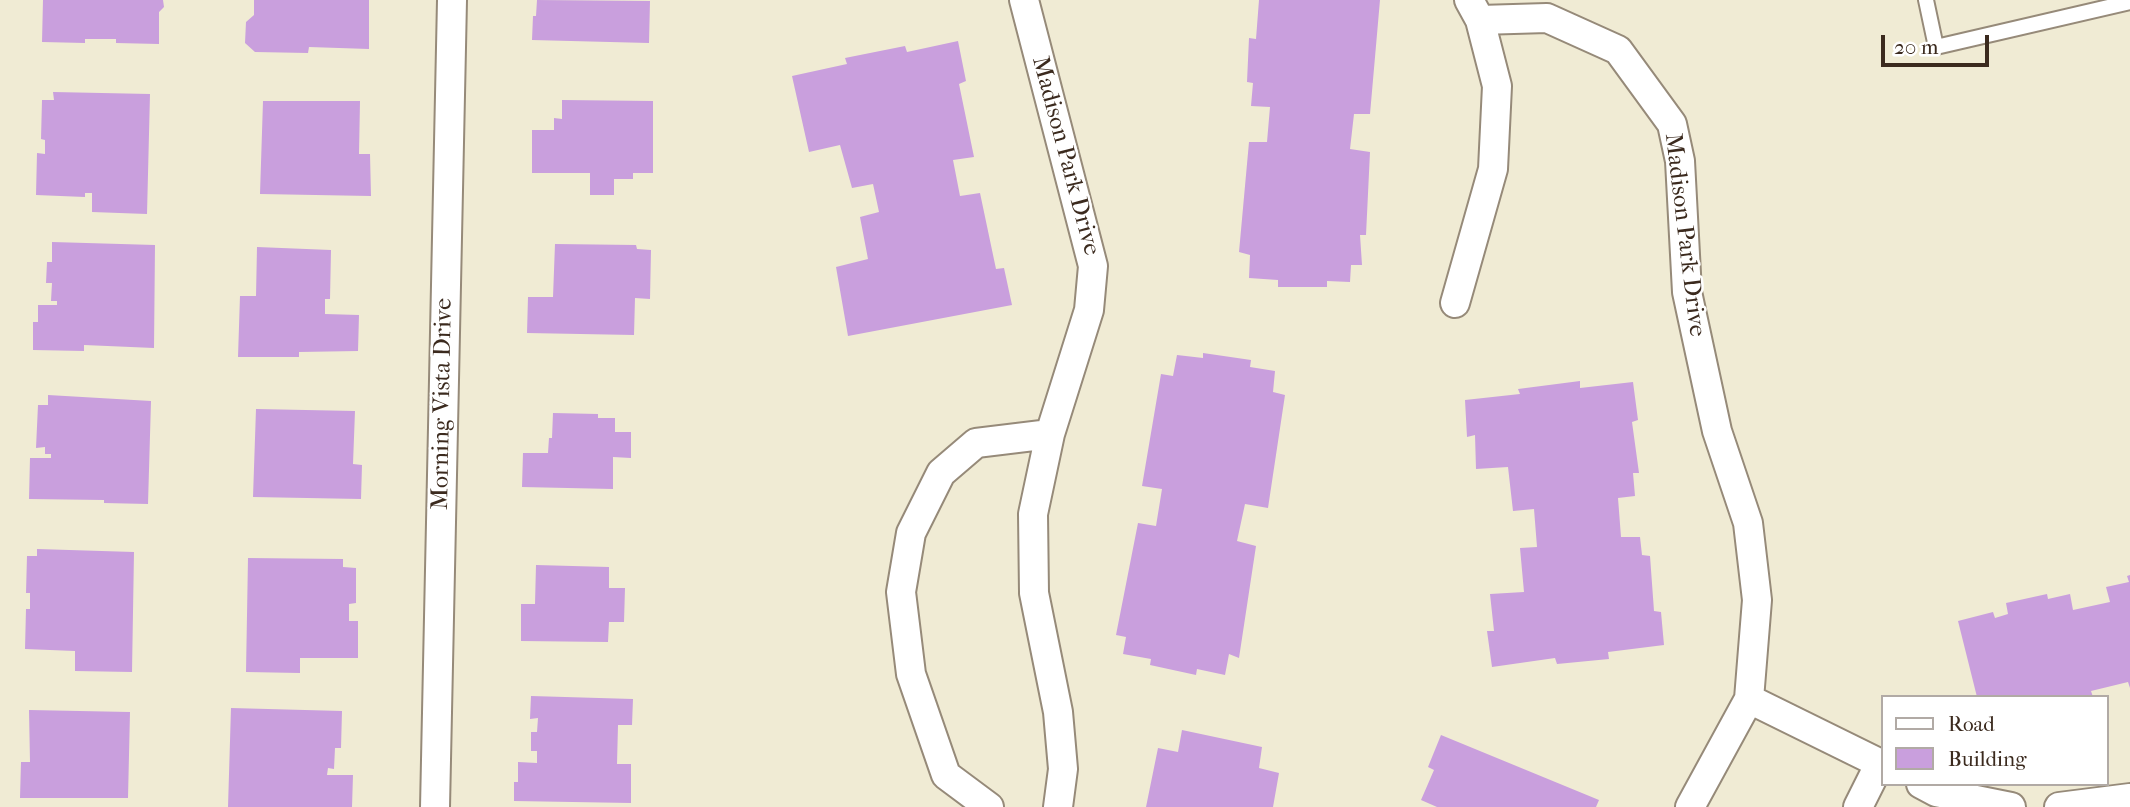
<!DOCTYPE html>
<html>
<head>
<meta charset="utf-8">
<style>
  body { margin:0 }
  #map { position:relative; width:2130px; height:807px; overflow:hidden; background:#f0ebd4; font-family:"IM FELL French Canon",serif }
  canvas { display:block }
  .legend { position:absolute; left:1881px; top:695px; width:228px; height:91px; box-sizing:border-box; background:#fff; border:2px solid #b1aaa5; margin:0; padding:9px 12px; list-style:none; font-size:21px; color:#3b2a1e }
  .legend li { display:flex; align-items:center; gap:14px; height:35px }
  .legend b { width:35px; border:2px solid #b1aaa5 }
  .scale { position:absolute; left:1881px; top:35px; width:108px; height:32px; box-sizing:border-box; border:4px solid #3b2a1e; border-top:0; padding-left:9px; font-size:21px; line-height:24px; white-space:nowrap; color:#3b2a1e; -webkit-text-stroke:5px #fff; paint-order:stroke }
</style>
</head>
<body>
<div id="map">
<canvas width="2130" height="807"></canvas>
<ul class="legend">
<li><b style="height:9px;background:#fff"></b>Road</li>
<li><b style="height:19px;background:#c99fdd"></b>Building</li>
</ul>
<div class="scale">20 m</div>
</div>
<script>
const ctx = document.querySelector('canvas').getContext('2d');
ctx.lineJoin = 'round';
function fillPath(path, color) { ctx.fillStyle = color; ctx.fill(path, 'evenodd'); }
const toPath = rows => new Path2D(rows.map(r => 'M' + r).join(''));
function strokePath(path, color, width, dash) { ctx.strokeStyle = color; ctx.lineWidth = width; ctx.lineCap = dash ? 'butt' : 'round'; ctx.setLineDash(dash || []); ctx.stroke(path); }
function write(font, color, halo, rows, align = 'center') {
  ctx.font = font + ' "IM FELL French Canon",serif'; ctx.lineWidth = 5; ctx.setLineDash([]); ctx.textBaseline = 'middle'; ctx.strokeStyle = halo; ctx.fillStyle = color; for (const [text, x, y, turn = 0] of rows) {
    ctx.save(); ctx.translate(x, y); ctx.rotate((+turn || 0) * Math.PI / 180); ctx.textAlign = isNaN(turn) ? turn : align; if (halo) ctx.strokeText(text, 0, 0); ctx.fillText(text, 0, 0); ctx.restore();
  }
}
const building = toPath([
  [43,0,163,0,164,7,159,12,159,44,116,43,116,39,85,39,85,43,42,42],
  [254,0,369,0,369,49,309,47,308,53,255,52,245,43,246,22,254,15],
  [537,0,650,1,649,43,532,40,533,16,536,16],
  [1259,0,1380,0,1370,114,1354,114,1350,149,1370,152,1366,235,1360,235,1362,265,1351,265,1350,282,1327,281,1327,287,1278,287,1278,280,1249,278,1250,255,1239,252,1249,142,1267,142,1270,107,1251,106,1253,83,1247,82,1249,38,1256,39],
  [958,41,966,81,959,84,974,157,953,160,960,196,980,193,996,269,1004,268,1012,305,848,336,836,267,868,259,860,217,879,212,873,184,852,188,840,145,809,152,792,76,847,64,845,58,905,46,907,52],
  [53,92,150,94,147,214,92,212,92,193,85,193,85,197,36,195,37,153,45,154,45,140,41,139,42,100,54,100],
  [562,100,653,101,653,173,633,173,633,179,614,179,614,195,590,195,590,173,532,173,532,130,554,130,554,118,562,119],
  [263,101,360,101,359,154,370,154,371,196,260,194],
  [52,242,155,245,154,348,84,345,84,351,33,350,33,322,38,322,38,305,57,305,57,301,51,301,52,283,46,283,47,262,52,262],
  [555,244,636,245,637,249,651,250,650,299,635,298,634,335,527,333,528,297,553,297],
  [257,247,331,250,330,299,325,299,325,314,359,315,358,351,299,352,299,357,238,357,240,296,256,296],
  [1203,353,1251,360,1250,367,1275,371,1273,392,1285,395,1268,508,1245,504,1237,541,1256,546,1239,658,1229,654,1225,675,1197,669,1196,675,1150,665,1151,659,1123,654,1126,637,1116,635,1138,523,1156,526,1162,489,1142,486,1161,374,1173,376,1177,355,1203,358],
  [1580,381,1580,388,1633,382,1638,420,1632,422,1639,473,1633,473,1635,496,1618,498,1621,537,1640,537,1642,555,1650,556,1654,611,1661,612,1664,645,1608,652,1609,659,1557,664,1555,658,1492,667,1487,631,1494,631,1490,594,1524,592,1520,548,1537,547,1534,509,1513,511,1508,467,1476,469,1475,435,1467,437,1465,400,1520,394,1518,389],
  [48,395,151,401,148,504,104,503,104,500,29,499,30,458,51,458,51,454,45,454,45,447,36,448,38,405,48,405],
  [256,409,355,411,353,464,362,465,361,499,253,497],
  [553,413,598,414,598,418,615,418,615,432,631,432,631,458,613,457,613,489,522,487,523,453,548,453,549,438,552,438],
  [37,549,134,552,132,672,75,671,75,651,25,649,26,609,30,609,30,593,26,593,27,556,37,556],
  [248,558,343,559,343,567,356,568,356,603,349,604,349,621,358,621,358,658,300,658,300,673,246,672],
  [536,565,609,567,609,588,625,588,624,622,609,622,608,642,521,641,521,604,535,604],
  [2130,575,2130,688,2128,682,2091,691,2093,697,1977,697,1958,621,1993,612,1995,618,2008,614,2006,603,2047,594,2048,599,2070,594,2073,610,2110,602,2106,587,2129,582,2127,576],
  [531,696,633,699,632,725,618,725,617,764,631,764,631,803,514,801,514,782,518,782,518,762,537,763,537,751,531,751,531,732,537,732,538,718,530,719],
  [231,708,342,711,341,748,335,748,334,769,328,768,327,775,353,775,352,807,228,807],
  [29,710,130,712,128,798,20,798,21,762,30,762],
  [1182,730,1262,747,1259,768,1279,773,1273,807,1146,807,1158,748,1178,752],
  [1441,735,1599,800,1596,807,1437,807,1421,800,1434,770,1428,767]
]);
const lane = toPath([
  [1926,0,1936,47,2130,2]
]);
const street = toPath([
  [1024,0,1093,266,1089,310,1050,434,1033,514,1034,593,1058,712,1063,769,1058,807],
  [1480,20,1547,18,1618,50,1672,124,1680,161,1687,292,1717,431,1748,523,1757,600,1749,699,1690,807],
  [1455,303,1493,169,1497,86,1480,20,1469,0],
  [1749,699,1883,765],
  [1921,784,1936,792,2011,807],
  [435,807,452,0],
  [989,807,946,775,911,674,901,592,911,533,941,473,976,443,1050,434],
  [1858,807,1880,763],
  [2059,807,2130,798]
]);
const streetNames = [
  ["Madison Park Drive",1065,156,75],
  ["Madison Park Drive",1684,235,83],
  ["Morning Vista Drive",443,404,-89]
];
fillPath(building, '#c99fdd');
strokePath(lane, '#968a79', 18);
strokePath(street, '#968a79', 32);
strokePath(lane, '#fff', 14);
strokePath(street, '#fff', 28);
write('24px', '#3b2a1e', '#fff', streetNames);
</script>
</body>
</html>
